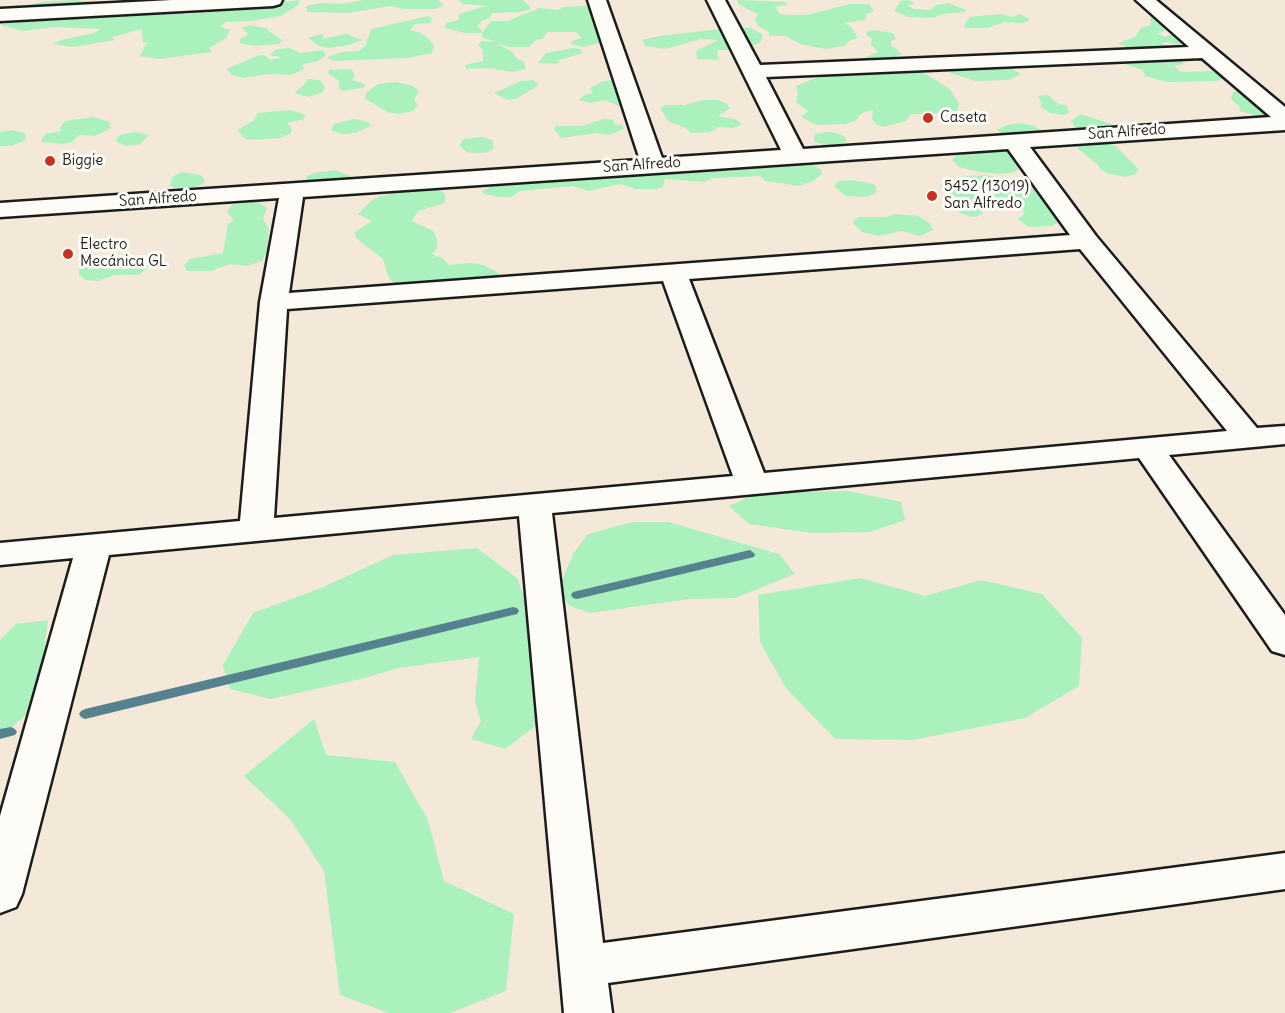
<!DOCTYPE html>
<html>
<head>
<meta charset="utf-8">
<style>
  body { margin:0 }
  canvas { display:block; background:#f4e8d8 }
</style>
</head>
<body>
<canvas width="1285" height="1013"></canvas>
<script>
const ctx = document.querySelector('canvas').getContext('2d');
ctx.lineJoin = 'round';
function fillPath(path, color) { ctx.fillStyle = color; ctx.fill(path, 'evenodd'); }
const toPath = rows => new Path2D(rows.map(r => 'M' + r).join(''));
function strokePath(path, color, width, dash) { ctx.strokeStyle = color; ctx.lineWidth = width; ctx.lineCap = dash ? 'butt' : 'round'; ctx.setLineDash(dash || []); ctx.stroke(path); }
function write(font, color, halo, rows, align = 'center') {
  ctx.font = font + ' Delius,sans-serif'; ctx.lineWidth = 6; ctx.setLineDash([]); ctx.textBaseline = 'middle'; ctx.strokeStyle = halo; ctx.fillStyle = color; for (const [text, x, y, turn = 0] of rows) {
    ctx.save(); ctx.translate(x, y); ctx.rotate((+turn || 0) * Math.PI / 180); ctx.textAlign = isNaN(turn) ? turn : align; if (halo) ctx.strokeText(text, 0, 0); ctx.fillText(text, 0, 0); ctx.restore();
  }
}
const green = toPath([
  [74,0,99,2,210,0,15,8,42,2],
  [300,0,298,5,281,16,251,21,226,22,220,27,230,30,226,38,209,48,212,52,160,59,140,56,146,44,150,42,143,43,142,29,112,37,115,40,73,47,53,44,61,40,93,33,102,29,55,27,23,31,0,25,31,17,95,16,100,9,178,8,185,15,208,10],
  [363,0,438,0,444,5,435,9,405,9,390,6,347,13,307,12,306,6,320,3,343,4],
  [458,0,525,0,523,1,529,5,531,9,520,12,492,13,490,18,483,20,477,26,483,32,491,21,507,21,540,8,558,10,564,7,598,5,608,41,583,47,571,44,572,41,582,38,576,32,547,32,543,39,536,40,529,47,511,47,498,44,512,52,517,59,523,61,526,69,513,72,487,68,466,69,465,65,483,61,483,50,478,45,482,41,496,42,482,37,482,33,465,33,445,28,446,23,459,20,459,14,486,6,463,4],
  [738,0,787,2,786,5,775,7,780,14,793,15,807,15,850,4,869,4,874,11,866,14,865,20,844,23,851,27,858,38,849,41,844,46,826,49,800,44,786,36,769,36,769,32,758,26,755,19,758,14,738,4],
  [908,0,915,3,907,6,915,9,930,10,936,5,948,3,966,10,964,12,943,14,932,18,909,17,894,11,901,1],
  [1000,14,1013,17,1019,14,1030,19,1024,23,1004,22,988,28,965,28,964,25,970,17],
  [428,16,432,18,431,23,415,24,410,30,421,33,430,40,434,47,432,53,408,58,359,60,334,61,327,57,343,52,359,51,366,45,371,29],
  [1157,16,1169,25,1167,29,1158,34,1166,37,1172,33,1184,31,1193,48,1166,42,1162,43,1165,47,1163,50,1152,51,1129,48,1118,43,1135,37,1141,28,1151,25,1150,18],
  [250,25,269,29,267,30,282,40,279,44,255,46,240,43,240,39,248,34,242,28],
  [729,28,751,28,763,35,760,43,740,50,717,50,719,60,697,59,696,51,718,40,701,39,665,49,646,46,642,40,660,36],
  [873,30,893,33,896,39,891,41,891,45,902,54,880,63,867,62,866,57,878,52,871,45,872,39,867,35,866,32],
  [321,34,324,36,322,39,346,34,363,40,349,45,329,48,319,46,308,38],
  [289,48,301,53,323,50,326,55,318,61,302,65,304,69,291,75,269,74,243,78,233,75,226,69,257,56,264,55,271,60,282,57,269,55,277,49],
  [574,48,581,50,583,53,559,60,559,63,555,64,538,63,546,53],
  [1177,57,1183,61,1183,64,1174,66,1181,72,1217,71,1226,78,1215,81,1167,82,1145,76,1143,70,1124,64,1130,60],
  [1002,64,1021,74,1009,80,975,81,948,72,946,68],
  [346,69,352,70,355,76,352,80,364,84,365,87,343,91,339,88,339,81,328,73,329,70],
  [906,69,924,73,950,89,959,104,957,113,911,114,906,121,883,127,876,124,872,119,873,110,862,113,855,121,845,124,816,125,801,117,808,111,796,102,798,93,796,86,815,78,843,73,850,76,872,71],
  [308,79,320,80,325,87,323,92,309,97,297,94,295,92,304,85],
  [616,79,639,91,641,94,633,104,621,107,605,100,590,103,579,100,584,95,593,93,590,88,601,82],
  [533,80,539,85,516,99,508,100,494,93,521,81],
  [396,82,411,85,419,91,414,100,418,105,413,111,399,114,388,112,365,99,366,93,378,84],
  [1238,91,1250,91,1281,104,1285,109,1269,119,1239,111,1240,107,1231,99,1233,92],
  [1048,95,1057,103,1067,106,1069,113,1063,115,1050,113,1040,106,1042,103,1038,96],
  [703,100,718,100,727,104,730,108,718,116,737,120,742,125,732,128,719,127,710,132,691,133,686,128,669,122,660,108,665,105,684,105],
  [290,110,306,115,304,119,287,123,292,129,290,134,279,138,255,140,245,139,237,130,253,121,258,113],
  [1081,114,1111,124,1112,127,1109,130,1078,133,1073,130,1076,128,1071,121],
  [94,117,109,122,111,128,95,136,79,135,72,142,63,144,42,142,42,138,46,134,61,131,60,128,65,121],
  [353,119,368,122,371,126,355,133,342,134,331,130,334,124],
  [604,119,614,120,613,124,622,125,624,129,609,135,597,133,560,138,558,133,554,130,556,126,581,126],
  [1020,123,1034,126,1041,130,1037,134,1006,137,997,130,1007,125],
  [12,130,25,133,26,140,11,146,0,146,0,132],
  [135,132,149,135,140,144,127,146,115,141,120,135],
  [825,132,832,132,844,136,847,141,839,146,828,147,814,141,815,134],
  [482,137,492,140,494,148,488,152,477,153,466,152,459,145,464,139],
  [1103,141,1116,146,1139,170,1135,174,1126,177,1109,174,1100,169,1098,165,1077,148,1080,143],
  [989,148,1009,153,1018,159,1022,166,1014,172,1002,174,980,172,959,167,952,160,957,154],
  [806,160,821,170,822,174,813,181,799,186,766,181,760,176,714,178,704,182,665,179,663,187,655,189,636,189,620,184,588,191,573,186,520,191,511,197,500,197,484,194,482,191,497,184,574,179,577,175,600,173,611,176,642,171,658,173,701,169,709,171,755,169,766,161],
  [335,170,350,176,350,182,307,183,306,180,307,176,314,173],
  [182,172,200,175,204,178,204,183,195,187,182,189,170,186,172,177],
  [984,175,998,177,1017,185,1025,184,1034,187,1042,197,1048,200,1063,221,1051,226,1028,227,1018,219,1025,213,1022,208,1006,210,983,207,982,214,976,217,968,216,956,211,955,208,965,203,947,196,940,185,959,177],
  [852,180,873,184,876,187,876,193,866,197,846,196,834,186,839,181],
  [435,187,445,194,445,203,418,211,412,221,433,231,437,240,437,248,432,254,444,259,448,265,470,263,484,265,502,275,504,282,488,293,467,298,401,287,393,283,388,276,383,259,356,238,355,232,372,221,358,214,371,201,381,196,411,189],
  [256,201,267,208,263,219,269,229,267,252,262,261,247,266,230,264,211,271,187,271,184,265,190,259,223,253,228,224,234,220,227,212,232,205],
  [896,214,918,216,930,223,933,230,920,236,902,231,879,236,862,232,852,222,859,217,886,217],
  [124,254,133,256,135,261,145,262,149,266,139,275,114,275,98,281,86,280,79,275,79,269,86,264,101,262,110,256],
  [849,491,901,502,905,520,870,532,813,533,749,524,729,506,761,492],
  [632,522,668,522,779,554,795,574,735,598,689,599,590,613,570,606,560,593,562,581,573,554,588,534],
  [477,548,517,578,532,615,541,722,505,749,471,739,481,721,475,702,479,657,398,668,365,678,271,699,230,689,223,665,253,613,321,588,393,555],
  [861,578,925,596,981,580,1042,594,1082,638,1079,686,1025,718,913,740,835,739,786,688,760,642,758,595],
  [48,620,43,660,33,709,0,737,0,640,16,624],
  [314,719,326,755,395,762,428,820,444,881,514,914,506,991,450,1013,389,1013,340,995,324,871,290,819,244,776]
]);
const stream = toPath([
  [750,550,755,554,754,557,577,599,573,598,571,595,573,592,577,591,750,550],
  [513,607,517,608,519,611,517,614,85,719,81,717,79,714,81,711,85,709,513,607],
  [11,727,15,729,17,732,15,735,0,739,0,729,11,727]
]);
const minor = toPath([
  [172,0,282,0,280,4,273,6,0,21,0,9,172,0],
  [588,0,606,0,662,158,781,150,707,0,725,0,760,65,1189,47,1136,0,1156,0,1285,107,1285,130,1030,147,1096,236,1257,428,1285,426,1285,444,1169,455,1285,615,1285,655,1272,651,1139,458,552,513,603,943,1285,853,1285,889,608,983,612,1013,564,1013,519,516,109,555,22,894,16,907,0,913,0,816,73,558,0,565,0,543,240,521,260,302,279,198,0,217,0,203,640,160,588,0],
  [1202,58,1271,117,803,149,766,77,1202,58],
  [1008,149,1070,235,289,293,303,197,1008,149],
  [1080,249,1227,431,764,473,689,279,1080,249],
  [663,281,733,476,274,518,287,309,663,281]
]);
const markers = [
  [928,118,6,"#c8321e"],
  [50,161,6,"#c8321e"],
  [932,196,6,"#c8321e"],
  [68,254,6,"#c8321e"]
];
const farPoinames = [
  ["Caseta",940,118],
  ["Biggie",62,161],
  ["5452 (13019)",944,187],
  ["San Alfredo",944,204],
  ["Electro",80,245],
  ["Mecánica GL",80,262]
];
const farStreetnames = [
  ["San Alfredo",1127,132,-4],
  ["San Alfredo",642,165,-4],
  ["San Alfredo",158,199,-4]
];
fillPath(green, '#aaf1be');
fillPath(stream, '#56828f');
strokePath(minor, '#1c1c1c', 5);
fillPath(minor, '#fdfcf7');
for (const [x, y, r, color] of markers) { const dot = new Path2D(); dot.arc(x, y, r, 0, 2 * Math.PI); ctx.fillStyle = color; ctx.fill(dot); strokePath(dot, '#fdfcf7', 2); }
write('15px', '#1c1c1c', '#fdfcf7', farPoinames, 'left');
write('15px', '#1c1c1c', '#fdfcf7', farStreetnames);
</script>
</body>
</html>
